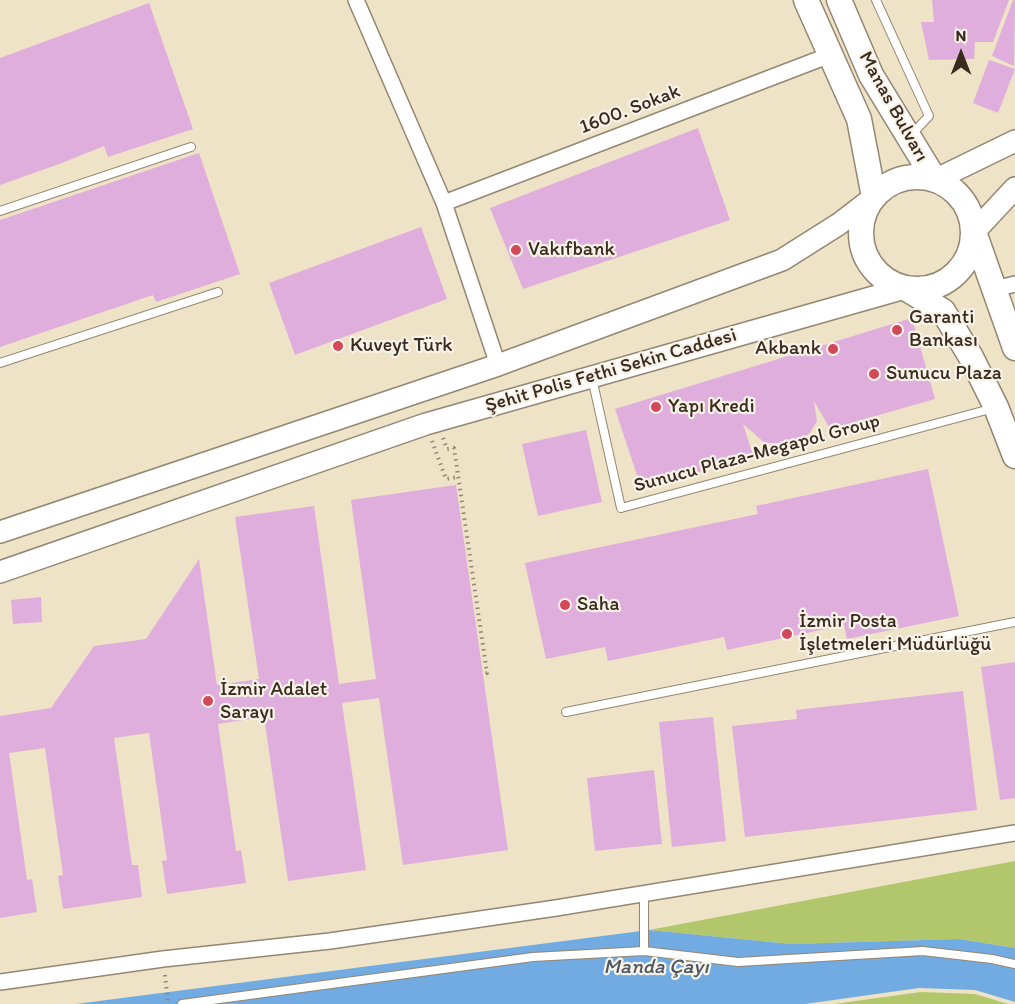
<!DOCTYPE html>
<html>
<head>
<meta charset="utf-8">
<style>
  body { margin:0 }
  #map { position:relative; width:1015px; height:1004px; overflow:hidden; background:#eee3c6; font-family:Itim,sans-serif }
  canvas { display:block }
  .north { position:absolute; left:931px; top:24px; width:60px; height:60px; -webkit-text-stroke:4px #f7f3e8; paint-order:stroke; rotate:0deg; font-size:16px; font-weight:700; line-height:24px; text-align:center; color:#3b2a1e }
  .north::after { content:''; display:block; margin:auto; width:21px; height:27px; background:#3b2a1e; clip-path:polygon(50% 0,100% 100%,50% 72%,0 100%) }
</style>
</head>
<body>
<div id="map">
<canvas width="1015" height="1004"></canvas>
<div class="north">N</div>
</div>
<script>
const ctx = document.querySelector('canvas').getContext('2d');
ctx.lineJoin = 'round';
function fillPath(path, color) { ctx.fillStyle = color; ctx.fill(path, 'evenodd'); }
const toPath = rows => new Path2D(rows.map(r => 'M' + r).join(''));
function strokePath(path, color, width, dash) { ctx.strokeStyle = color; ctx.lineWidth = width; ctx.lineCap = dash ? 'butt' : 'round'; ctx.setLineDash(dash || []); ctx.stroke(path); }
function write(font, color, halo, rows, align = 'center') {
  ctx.font = font + ' Itim,sans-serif'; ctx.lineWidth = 4.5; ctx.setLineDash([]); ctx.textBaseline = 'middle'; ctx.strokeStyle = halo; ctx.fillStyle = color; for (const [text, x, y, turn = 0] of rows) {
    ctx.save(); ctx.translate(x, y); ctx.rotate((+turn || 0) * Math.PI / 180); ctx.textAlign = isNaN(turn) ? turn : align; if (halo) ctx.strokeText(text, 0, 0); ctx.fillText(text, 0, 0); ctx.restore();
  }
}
const green = toPath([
  [1015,861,1015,948,959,939,791,944,649,930],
  [921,992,975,994,1008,1004,834,1004]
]);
const water = toPath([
  [649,930,791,944,959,939,1015,948,1015,1002,975,990,919,988,805,1004,76,1004]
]);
const building = toPath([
  [932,0,1009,0,993,42,975,42,974,59,929,60,921,22,934,22],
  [1013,0,1015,0,1014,66,992,56],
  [149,3,193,129,108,157,104,146,62,163,0,185,0,58],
  [989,60,1015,69,998,113,973,103],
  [698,128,730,220,523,289,490,208],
  [199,153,240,274,156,302,153,295,0,347,0,220],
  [421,227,447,299,295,355,269,283],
  [912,318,935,399,830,429,814,401,817,421,809,434,787,443,765,443,743,424,753,455,642,490,615,409],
  [586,430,602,502,538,516,522,444],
  [928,469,959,616,847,639,844,625,727,650,724,637,608,661,605,647,546,659,525,563,758,514,756,506],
  [456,485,508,850,403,865,379,698,342,703,366,870,288,881,264,717,218,724,236,851,241,850,246,883,167,894,162,861,167,860,149,733,114,738,132,865,138,865,142,897,63,909,58,876,63,875,45,748,9,753,27,880,32,879,37,912,0,918,0,716,51,708,94,646,146,639,199,559,217,685,259,679,235,517,314,506,339,684,376,679,351,500],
  [41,597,42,622,13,624,11,600],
  [1015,662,1015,798,1000,800,981,667],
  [963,691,977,810,745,837,732,726,797,719,796,710],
  [713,717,726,841,672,847,659,722],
  [654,770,662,844,595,851,587,778]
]);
const path = toPath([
  [443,438,447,449,454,448,487,673,483,674],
  [432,441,446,479,458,477],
  [165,975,168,1003]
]);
const lane = toPath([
  [876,0,929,116,912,134],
  [0,211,191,147],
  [0,363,218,292],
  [592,378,621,508,994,408],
  [566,712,1015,622],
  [644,951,644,894],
  [182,1004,533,957,644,951,738,962,923,951,992,959,1015,964]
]);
const street = toPath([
  [356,0,444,203,498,365],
  [444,203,830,55],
  [994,289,1015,284],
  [0,982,163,959,330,941,556,908,1015,833]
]);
const secondary = toPath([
  [935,180,1015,141],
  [974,232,1015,188],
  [0,532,498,365,782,260,839,224,874,197],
  [0,572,426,424,905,288]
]);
const primary = toPath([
  [806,0,859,119,874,197],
  [839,0,871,75,935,180],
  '861 233a56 56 0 1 1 112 0a56 56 0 1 1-112 0Z',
  [974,232,1015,348],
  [905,288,943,311,971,357,996,407,1015,456]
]);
const markers = [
  [516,250,6,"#d1495b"],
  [897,330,6,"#d1495b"],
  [338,346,6,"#d1495b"],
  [833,349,6,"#d1495b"],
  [874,374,6,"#d1495b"],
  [656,407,6,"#d1495b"],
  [565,605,6,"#d1495b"],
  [787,634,6,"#d1495b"],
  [208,701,6,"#d1495b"]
];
const streetNames = [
  ["Manas Bulvarı",893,107,61],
  ["1600. Sokak",630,110,-21],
  ["Şehit Polis Fethi Sekin Caddesi",611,371,-16],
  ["Sunucu Plaza-Megapol Group",757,454,-15]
];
const poiNames = [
  ["Vakıfbank",528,250],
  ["Garanti",909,318],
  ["Bankası",909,341],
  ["Kuveyt Türk",350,346],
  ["Akbank",821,349,"right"],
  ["Sunucu Plaza",886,374],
  ["Yapı Kredi",668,407],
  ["Saha",577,605],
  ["İzmir Posta",799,622],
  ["İşletmeleri Müdürlüğü",799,645],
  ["İzmir Adalet",220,690],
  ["Sarayı",220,713]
];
const waterNames = [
  ["Manda Çayı",656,968]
];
fillPath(green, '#b2c76b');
fillPath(water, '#71abe1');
fillPath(building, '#dfaedd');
strokePath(lane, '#948672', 10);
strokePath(street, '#948672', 18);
strokePath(secondary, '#948672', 24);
strokePath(primary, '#948672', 27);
strokePath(path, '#948672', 4, [1.5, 4.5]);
strokePath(lane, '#fff', 8);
strokePath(street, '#fff', 15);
strokePath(secondary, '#fff', 21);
strokePath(primary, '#fff', 24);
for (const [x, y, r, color] of markers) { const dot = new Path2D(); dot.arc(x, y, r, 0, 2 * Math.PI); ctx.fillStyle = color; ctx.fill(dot); strokePath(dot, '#f7f3e8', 2); }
write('20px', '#3b2a1e', '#f7f3e8', streetNames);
write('20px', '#3b2a1e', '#f7f3e8', poiNames, 'left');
write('italic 21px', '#4e5762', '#f7f3e8', waterNames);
</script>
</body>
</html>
